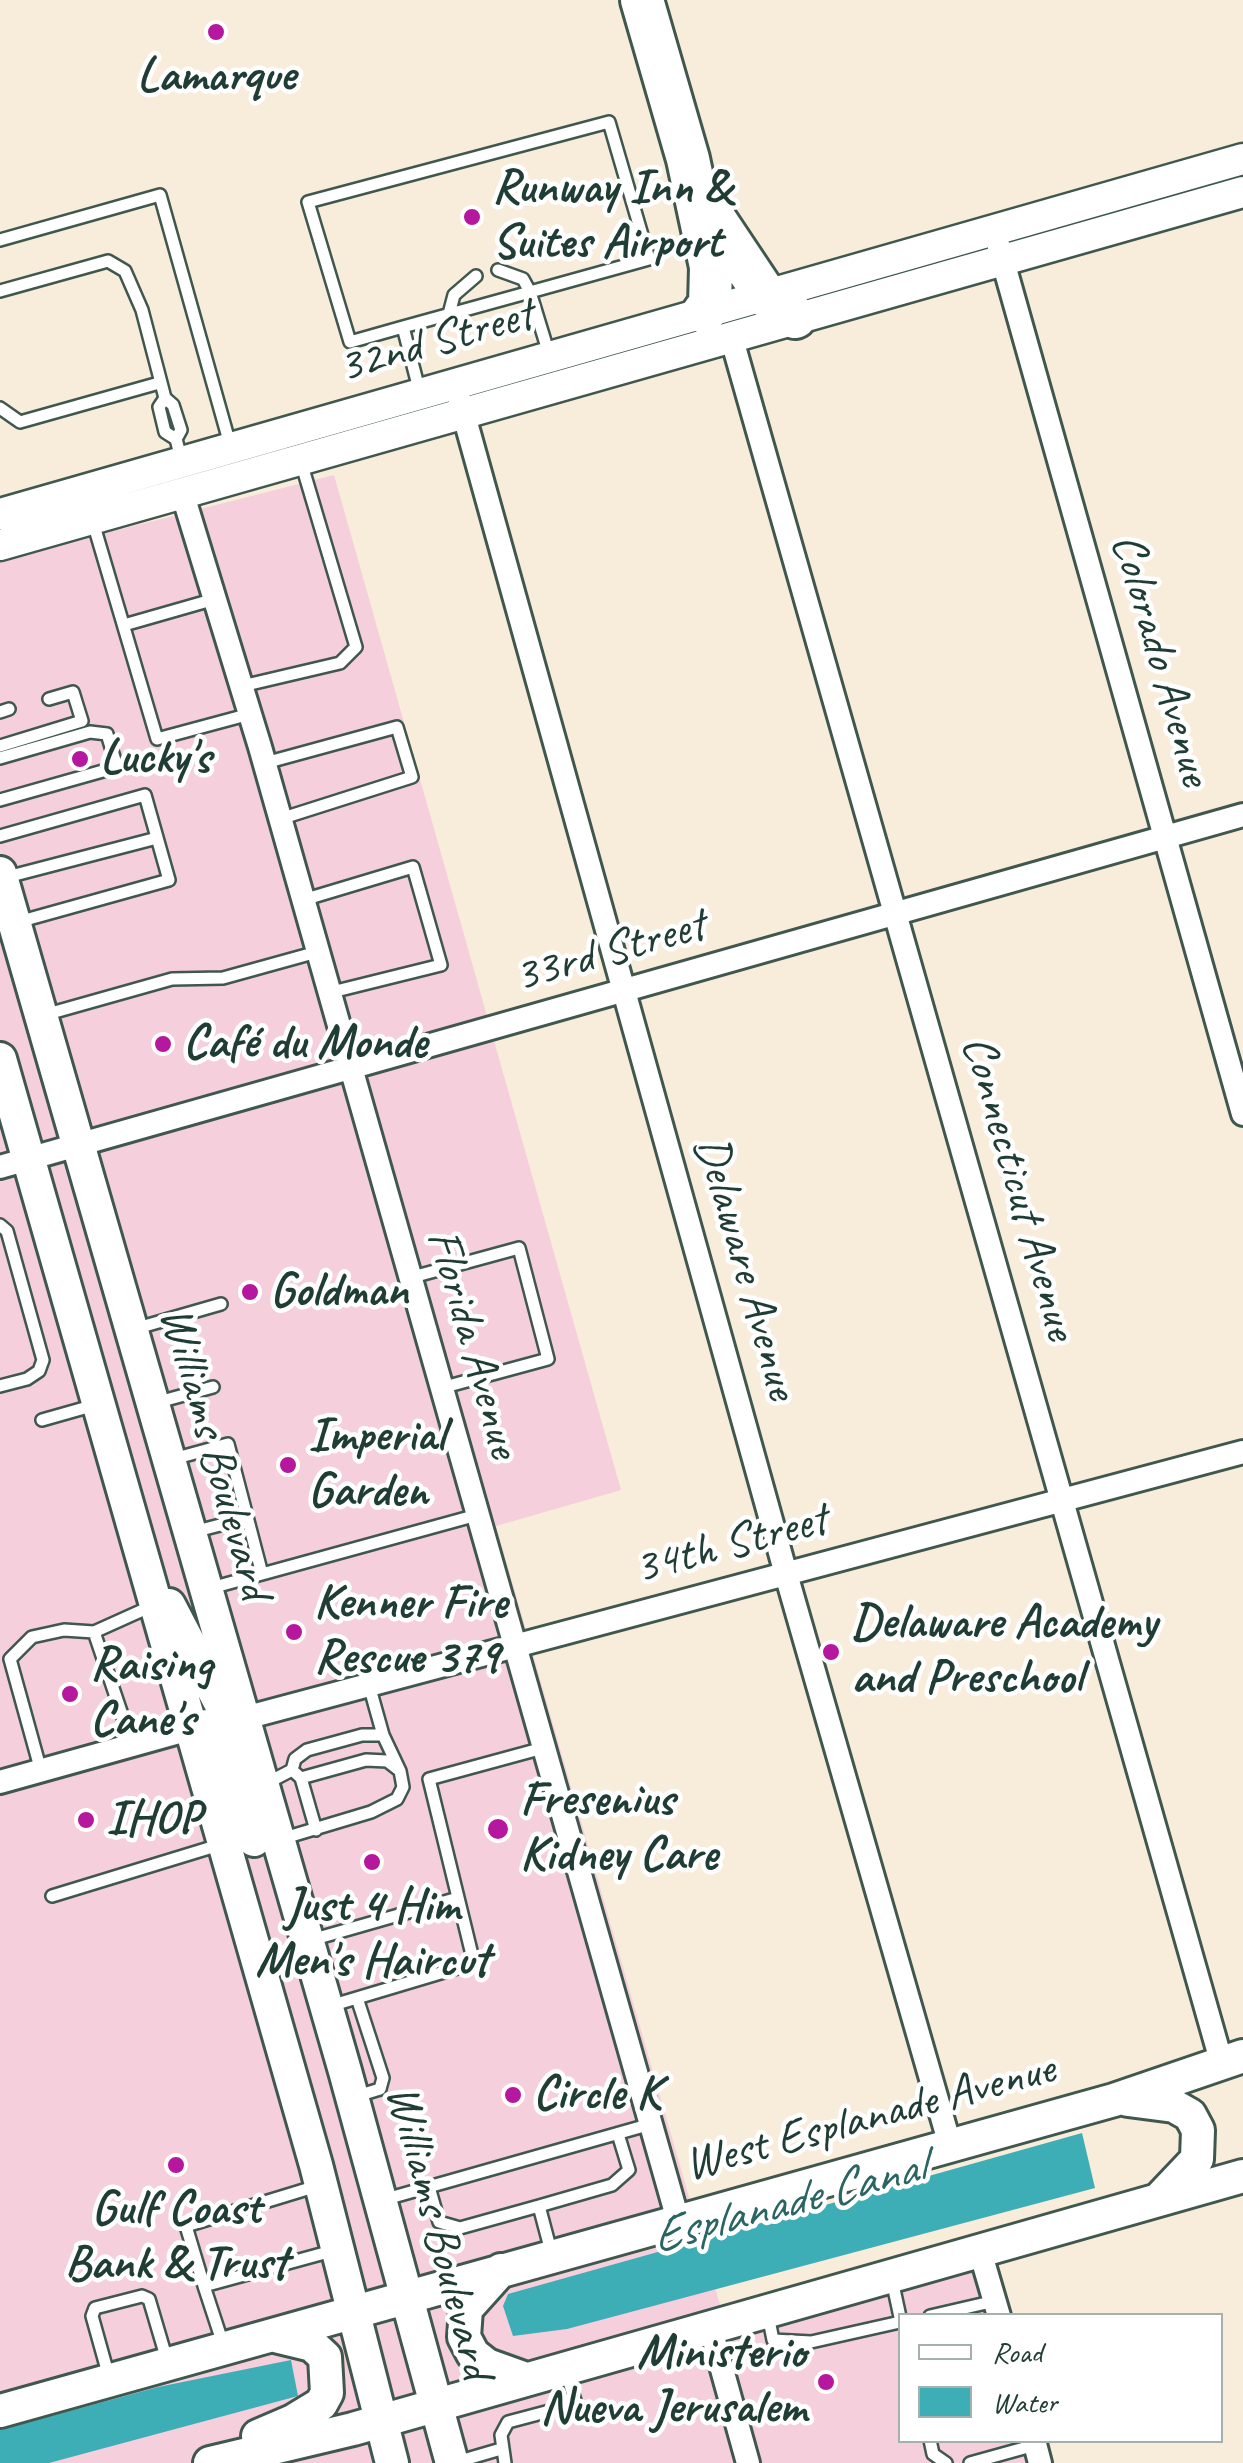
<!DOCTYPE html>
<html>
<head>
<meta charset="utf-8">
<style>
  body { margin:0 }
  #map { position:relative; width:1243px; height:2463px; overflow:hidden; background:#f8ecda; font-family:Caveat,sans-serif }
  canvas { display:block }
  .legend { position:absolute; left:898px; top:2313px; width:325px; height:130px; box-sizing:border-box; background:#fff; border:2px solid #a5b1ae; margin:0; padding:12px 18px; list-style:none; font-size:30px; color:#1f3d34 }
  .legend li { display:flex; align-items:center; gap:20px; height:50px }
  .legend b { width:50px; border:2px solid #a5b1ae }
</style>
</head>
<body>
<div id="map">
<canvas width="1243" height="2463"></canvas>
<ul class="legend">
<li><b style="height:12px;background:#fff"></b>Road</li>
<li><b style="height:28px;background:#3daeb6"></b>Water</li>
</ul>
</div>
<script>
const ctx = document.querySelector('canvas').getContext('2d');
ctx.lineJoin = 'round';
function fillPath(path, color) { ctx.fillStyle = color; ctx.fill(path, 'evenodd'); }
const toPath = rows => new Path2D(rows.map(r => 'M' + r).join(''));
function strokePath(path, color, width, dash) { ctx.strokeStyle = color; ctx.lineWidth = width; ctx.lineCap = dash ? 'butt' : 'round'; ctx.setLineDash(dash || []); ctx.stroke(path); }
function write(font, color, halo, rows, align = 'center') {
  ctx.font = font + ' Caveat,sans-serif'; ctx.lineWidth = 9; ctx.setLineDash([]); ctx.textBaseline = 'middle'; ctx.strokeStyle = halo; ctx.fillStyle = color; for (const [text, x, y, turn = 0] of rows) {
    ctx.save(); ctx.translate(x, y); ctx.rotate((+turn || 0) * Math.PI / 180); ctx.textAlign = isNaN(turn) ? turn : align; if (halo) ctx.strokeText(text, 0, 0); ctx.fillText(text, 0, 0); ctx.restore();
  }
}
const built = toPath([
  [334,475,621,1490,496,1526,729,2336,973,2267,987,2315,900,2316,900,2440,1022,2441,1028,2463,0,2463,0,560]
]);
const water = toPath([
  [1082,2133,1095,2188,567,2329,513,2336,503,2306,508,2294],
  [291,2360,298,2396,49,2463,0,2463,0,2430,158,2387]
]);
const service = toPath([
  [0,240,160,195,231,448],
  [0,291,108,261,125,271,142,310,165,398],
  [449,314,454,295,476,276],
  [403,327,350,342,308,202,609,122,649,259,530,292,523,279,498,270],
  [420,393,403,327,530,292,549,354],
  [0,408,20,422,159,383],
  [176,439,165,432,159,407,165,398,173,405,181,430,176,439,182,462],
  [92,519,157,739,250,714],
  [124,625,215,599],
  [242,686,340,663,356,647,301,462],
  [0,712,9,709],
  [0,746,82,721,73,692,49,699],
  [0,758,90,732,107,734,117,767,0,800],
  [265,763,397,727,412,777,280,819],
  [0,836,145,795,169,880,18,922],
  [7,877,157,838],
  [303,900,413,867,441,965,328,993],
  [44,1015,172,979,223,978,317,952],
  [0,1225,7,1231,43,1360,39,1371,27,1379,0,1386],
  [409,1278,519,1248,548,1359,441,1388],
  [134,1329,221,1304],
  [155,1403,213,1387],
  [42,1420,95,1405],
  [173,1459,228,1444,262,1574],
  [193,1532,247,1518],
  [211,1588,477,1515],
  [94,1632,154,1605],
  [369,1685,383,1735],
  [292,1770,301,1778,366,1760,387,1761,400,1771],
  [41,1771,10,1659,32,1637,64,1630,94,1632,133,1747],
  [301,1778,316,1830],
  [267,1783,292,1770,295,1759,307,1750,362,1735,383,1735,400,1771,403,1787,397,1799,371,1812,281,1839],
  [52,1896,219,1845],
  [311,1940,458,1898],
  [330,2006,474,1963,429,1779,543,1748],
  [357,2096,380,2089,383,2078,357,1998],
  [317,2186,186,2226,204,2286,332,2251],
  [429,2187,439,2222,460,2228,539,2206,612,2185,629,2170,618,2134],
  [386,2199,651,2124],
  [539,2206,552,2255],
  [892,2280,900,2317],
  [204,2286,223,2344],
  [768,2315,773,2340,811,2342,900,2322],
  [930,2316,995,2301],
  [109,2377,92,2316,95,2308,142,2296,149,2299,167,2360],
  [930,2440,933,2454,946,2463],
  [453,2463,501,2449],
  [505,2463,501,2435,508,2422,576,2404,566,2372],
  [970,2463,1035,2445]
]);
const minor = toPath([
  [999,247,1243,1114],
  [731,336,1222,2064],
  [460,401,786,1574,950,2145],
  [182,492,260,747,678,2220],
  [0,1167,1243,815],
  [241,1719,1243,1452],
  [0,1782,190,1729],
  [980,2251,999,2316],
  [710,2326,748,2463],
  [1034,2440,1040,2463]
]);
const tertiary = toPath([
  [0,514,1243,159],
  [0,545,1243,192]
]);
const secondary = toPath([
  [0,873,345,2071,452,2463],
  [0,1059,316,2165,392,2463],
  [169,1605,225,1712],
  [190,1729,207,1726,220,1738,254,1840],
  [1128,2100,1174,2106,1190,2115,1198,2130,1197,2159,1160,2198],
  [501,2270,466,2309,464,2337,473,2354,487,2365,526,2379],
  [0,2411,1114,2100,1243,2056],
  [258,2436,293,2421,321,2404,327,2393,325,2357,312,2345,275,2336],
  [210,2463,353,2429,1243,2176]
]);
const motorway = toPath([
  [642,0,688,159,711,267,710,305,704,312],
  [709,211,765,295,795,317]
]);
const markers = [
  [216,32,10,"#b5179e"],
  [472,217,10,"#b5179e"],
  [80,759,10,"#b5179e"],
  [163,1044,10,"#b5179e"],
  [250,1292,10,"#b5179e"],
  [288,1465,10,"#b5179e"],
  [294,1632,10,"#b5179e"],
  [831,1652,10,"#b5179e"],
  [70,1694,10,"#b5179e"],
  [86,1820,10,"#b5179e"],
  [498,1829,12,"#b5179e"],
  [372,1862,10,"#b5179e"],
  [513,2095,10,"#b5179e"],
  [176,2165,10,"#b5179e"],
  [826,2382,10,"#b5179e"]
];
const poiNames = [
  ["Lamarque",216,77,"center"],
  ["Runway Inn &",492,189],
  ["Suites Airport",492,244],
  ["Lucky's",100,759],
  ["Café du Monde",183,1044],
  ["Goldman",270,1292],
  ["Imperial",308,1437],
  ["Garden",308,1492],
  ["Kenner Fire",314,1604],
  ["Rescue 379",314,1659],
  ["Delaware Academy",851,1624],
  ["and Preschool",851,1679],
  ["Raising",90,1666],
  ["Cane's",90,1721],
  ["Fresenius",520,1801],
  ["Kidney Care",520,1856],
  ["IHOP",106,1820],
  ["Just 4 Him",372,1907,"center"],
  ["Men's Haircut",372,1962,"center"],
  ["Circle K",533,2095],
  ["Gulf Coast",176,2210,"center"],
  ["Bank & Trust",176,2265,"center"],
  ["Ministerio",806,2354,"right"],
  ["Nueva Jerusalem",806,2409,"right"]
];
const streetNames = [
  ["32nd Street",436,342,-16],
  ["Colorado Avenue",1160,660,74],
  ["33rd Street",610,952,-16],
  ["Connecticut Avenue",1018,1188,74],
  ["Delaware Avenue",745,1268,74],
  ["Florida Avenue",472,1344,74],
  ["Williams Boulevard",214,1453,74],
  ["34th Street",731,1545,-15],
  ["West Esplanade Avenue",870,2118,-15],
  ["Williams Boulevard",438,2232,75]
];
const waterNames = [
  ["Esplanade Canal",788,2204,-15]
];
fillPath(built, '#f5cfdc');
fillPath(water, '#3daeb6');
strokePath(service, '#40574d', 16);
strokePath(minor, '#40574d', 28);
strokePath(tertiary, '#40574d', 35);
strokePath(secondary, '#40574d', 38);
strokePath(motorway, '#40574d', 48);
strokePath(service, '#fff', 11);
strokePath(minor, '#fff', 22);
strokePath(tertiary, '#fff', 30);
strokePath(secondary, '#fff', 32);
strokePath(motorway, '#fff', 42);
for (const [x, y, r, color] of markers) { const dot = new Path2D(); dot.arc(x, y, r, 0, 2 * Math.PI); ctx.fillStyle = color; ctx.fill(dot); strokePath(dot, '#fff', 4); }
write('bold 48px', '#1f3d34', '#fff', poiNames, 'left');
write('48px', '#1f3d34', '#fff', streetNames);
write('italic 50px', '#2a6562', '#fff', waterNames);
</script>
</body>
</html>
